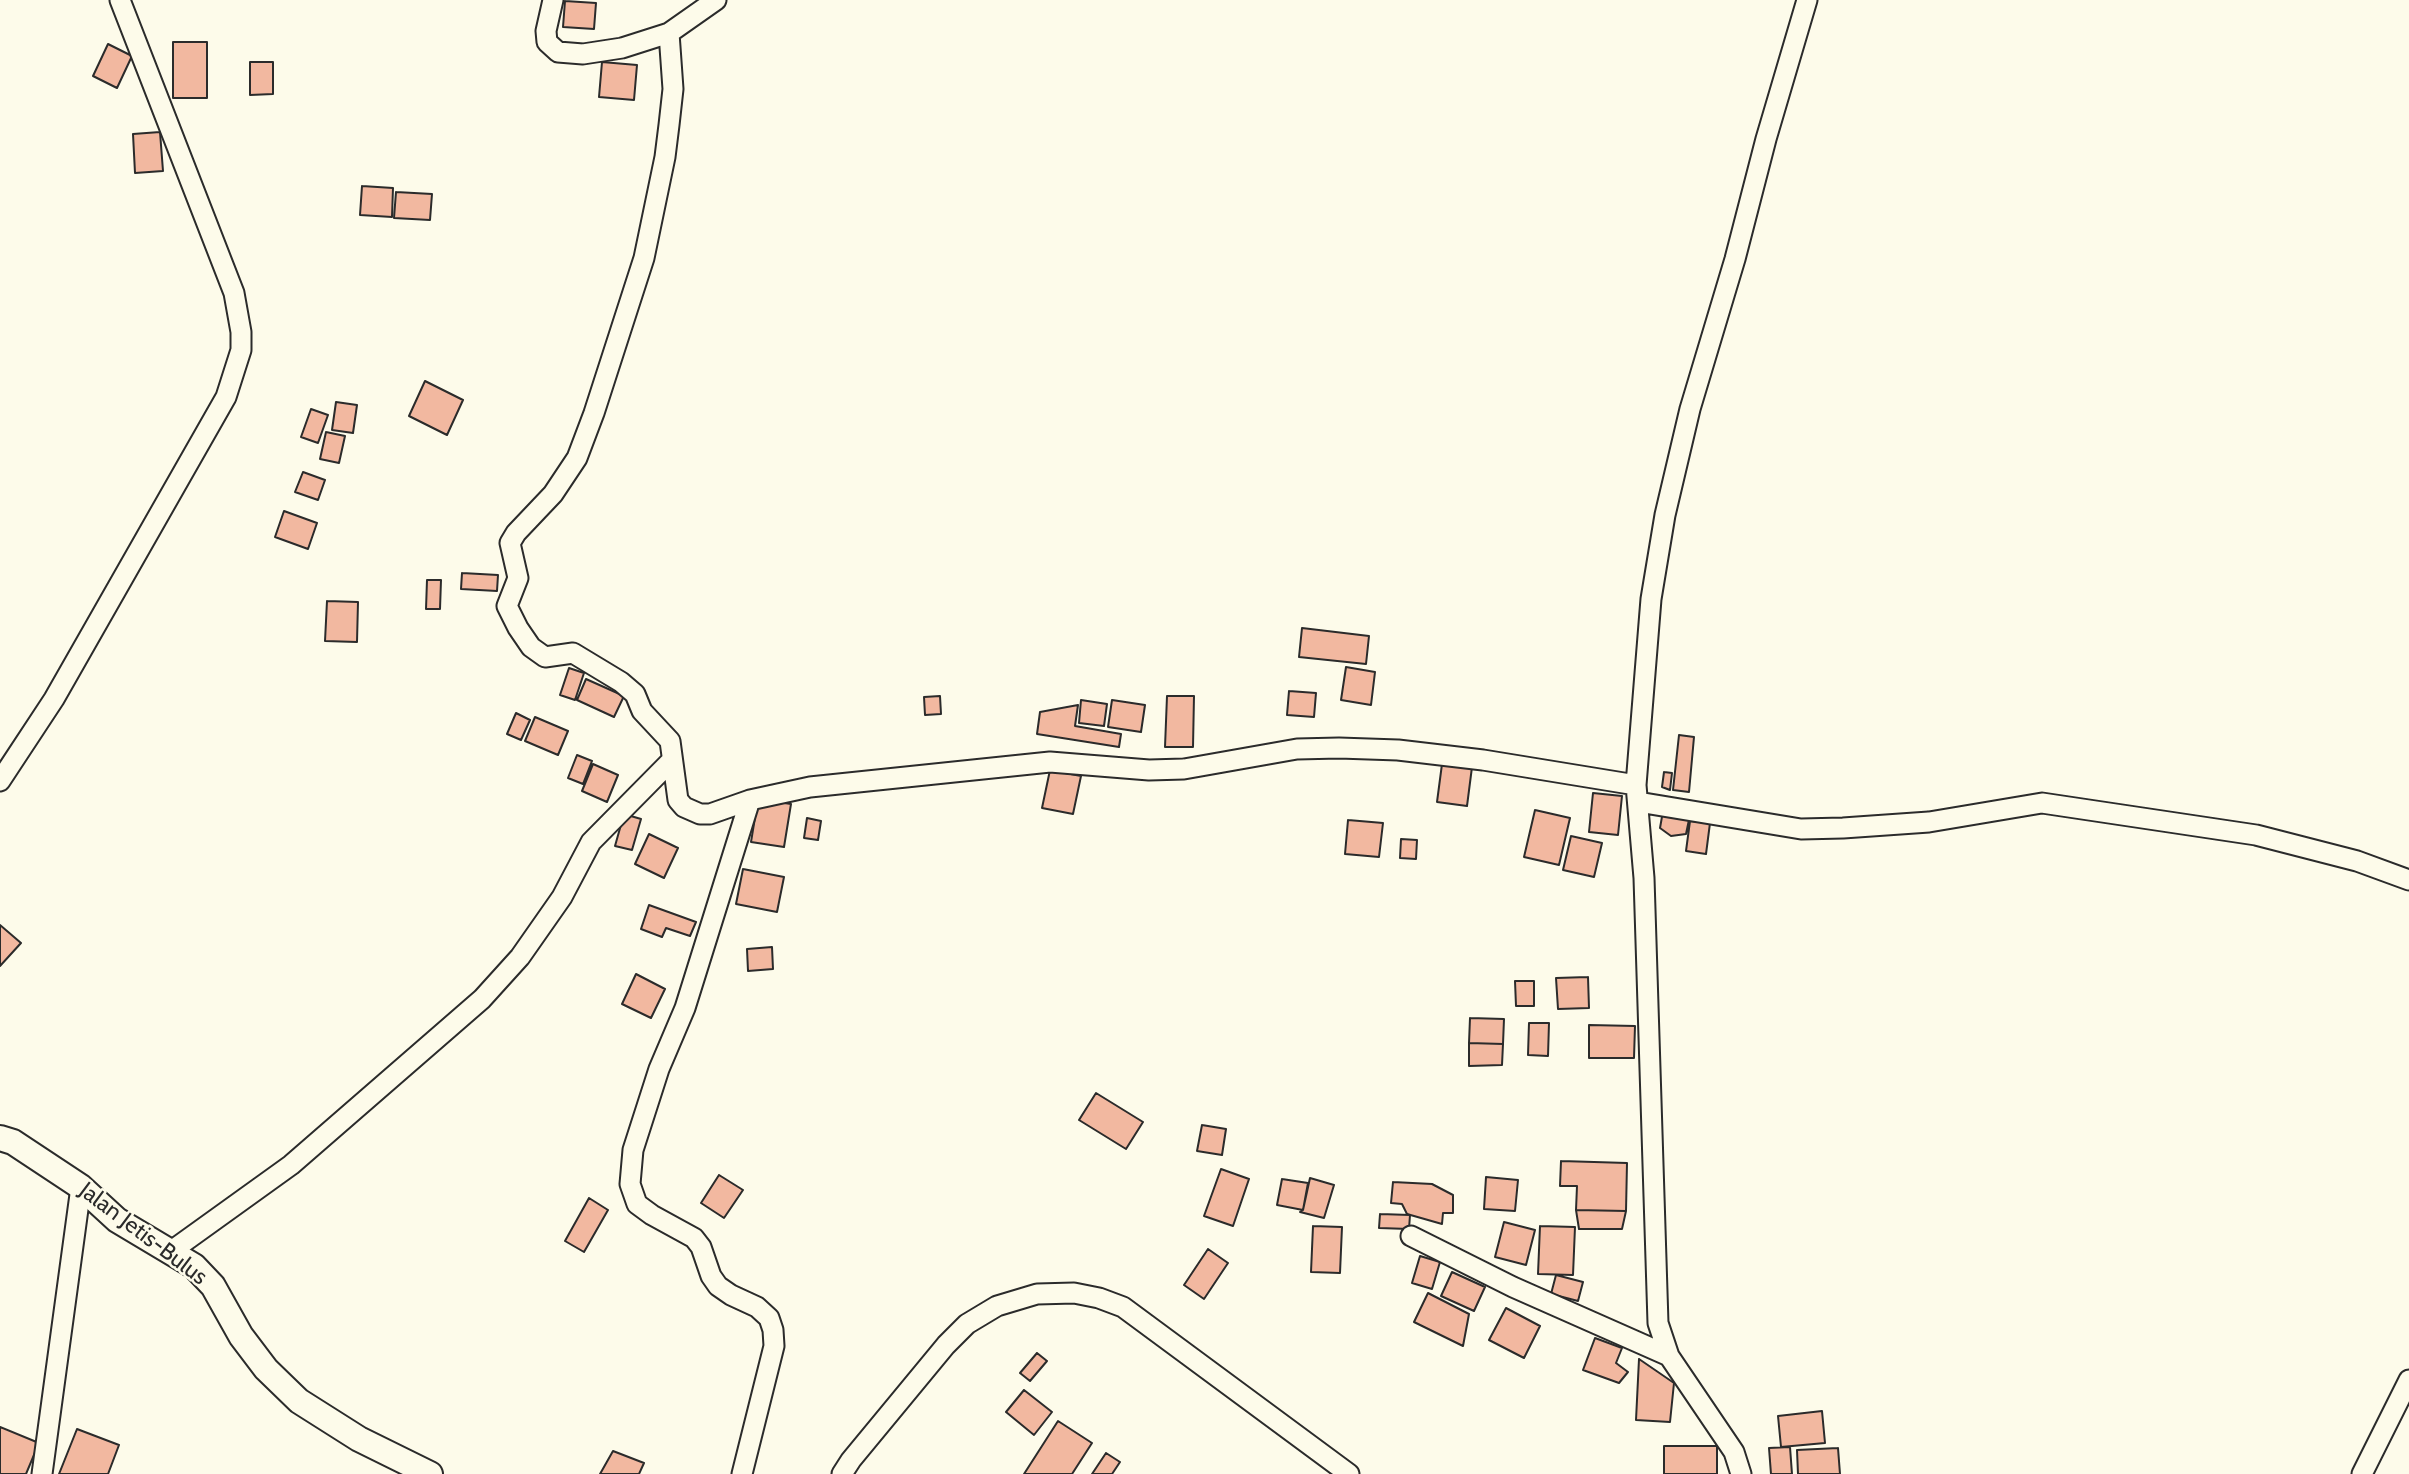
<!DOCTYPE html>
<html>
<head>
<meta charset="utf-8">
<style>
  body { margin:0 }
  canvas { display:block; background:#fdfbea }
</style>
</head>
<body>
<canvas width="2409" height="1474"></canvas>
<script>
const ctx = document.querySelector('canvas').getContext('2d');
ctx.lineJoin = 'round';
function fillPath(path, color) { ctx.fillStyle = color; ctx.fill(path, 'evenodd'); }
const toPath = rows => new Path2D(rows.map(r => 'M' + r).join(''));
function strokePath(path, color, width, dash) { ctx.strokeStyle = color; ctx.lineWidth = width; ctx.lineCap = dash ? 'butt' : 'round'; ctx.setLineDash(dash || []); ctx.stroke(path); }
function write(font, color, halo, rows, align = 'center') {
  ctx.font = font + ' Cabin,sans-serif'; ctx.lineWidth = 5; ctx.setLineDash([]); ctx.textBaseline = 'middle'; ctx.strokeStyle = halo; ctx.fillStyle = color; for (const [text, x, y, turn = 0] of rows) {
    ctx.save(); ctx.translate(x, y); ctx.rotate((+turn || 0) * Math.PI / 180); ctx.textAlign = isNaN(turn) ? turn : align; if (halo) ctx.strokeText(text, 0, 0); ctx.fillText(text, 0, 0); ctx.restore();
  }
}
const building = toPath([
  [565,1,596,3,594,29,563,27,565,1],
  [173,42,207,42,207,98,173,98,173,42],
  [108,44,132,56,117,88,93,76,108,44],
  [250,62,273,62,273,94,250,95,250,62],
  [602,62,637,65,634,100,599,97,602,62],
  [160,132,163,171,135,173,133,134,160,132],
  [362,186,393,188,392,217,360,215,362,186],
  [396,192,432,194,430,220,394,218,396,192],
  [425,381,463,400,447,435,409,416,425,381],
  [336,402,357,405,353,433,332,430,336,402],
  [311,409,328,415,318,443,301,437,311,409],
  [326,432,345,436,339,463,320,459,326,432],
  [303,472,325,480,318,500,295,492,303,472],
  [284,511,317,523,308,549,275,537,284,511],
  [462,573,498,575,497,591,461,589,462,573],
  [427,580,441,580,440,609,426,609,427,580],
  [327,601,358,602,357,642,325,641,327,601],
  [1302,628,1369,636,1366,664,1299,657,1302,628],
  [1346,667,1375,672,1371,705,1341,700,1346,667],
  [569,668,584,673,575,700,560,695,569,668],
  [586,679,624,696,614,717,577,700,586,679],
  [1289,691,1316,693,1314,717,1287,715,1289,691],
  [940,696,941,714,925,715,924,697,940,696],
  [1167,696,1194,696,1193,747,1165,747,1167,696],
  [1081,700,1107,704,1104,726,1079,723,1081,700],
  [1112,700,1145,705,1141,732,1108,727,1112,700],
  [1078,705,1075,726,1121,734,1119,747,1037,734,1040,712,1078,705],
  [516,713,530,720,521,740,507,734,516,713],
  [535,717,568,731,558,755,525,741,535,717],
  [1679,735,1694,737,1689,792,1673,790,1679,735],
  [577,755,592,761,583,784,568,778,577,755],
  [593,764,618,775,607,802,582,791,593,764],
  [1442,764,1472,767,1467,806,1437,802,1442,764],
  [1050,770,1081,776,1073,814,1042,808,1050,770],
  [1664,772,1672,773,1670,790,1662,787,1664,772],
  [1593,793,1622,796,1618,835,1589,832,1593,793],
  [758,799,791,804,784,847,751,842,758,799],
  [1535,810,1570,818,1559,865,1524,857,1535,810],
  [1663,811,1690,815,1686,834,1671,836,1660,828,1663,811],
  [624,814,641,819,632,850,615,846,624,814],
  [807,818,821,821,818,840,804,838,807,818],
  [1348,820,1383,823,1379,857,1345,854,1348,820],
  [1690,821,1710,823,1706,854,1686,851,1690,821],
  [649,834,678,848,664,878,635,864,649,834],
  [1571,836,1602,843,1594,877,1563,870,1571,836],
  [1401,839,1417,840,1416,859,1400,858,1401,839],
  [743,869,784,877,777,912,736,904,743,869],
  [649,905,696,922,690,936,666,928,662,937,641,929,649,905],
  [0,925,21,943,0,966,0,925],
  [772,947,773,969,748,971,747,949,772,947],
  [636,974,665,989,651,1018,622,1004,636,974],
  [1588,977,1589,1008,1558,1009,1556,978,1588,977],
  [1515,981,1534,981,1534,1006,1516,1006,1515,981],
  [1470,1018,1504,1019,1503,1044,1469,1043,1470,1018],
  [1529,1023,1549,1023,1548,1056,1528,1055,1529,1023],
  [1589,1025,1635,1026,1634,1058,1589,1058,1589,1025],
  [1469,1043,1503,1044,1502,1065,1469,1066,1469,1043],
  [1096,1093,1143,1122,1126,1149,1079,1120,1096,1093],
  [1202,1125,1226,1129,1222,1155,1197,1151,1202,1125],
  [1561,1161,1627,1163,1626,1211,1576,1210,1577,1186,1560,1186,1561,1161],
  [1221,1169,1249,1179,1233,1226,1204,1216,1221,1169],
  [719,1175,743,1190,724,1218,701,1203,719,1175],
  [1486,1177,1518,1180,1515,1211,1484,1209,1486,1177],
  [1310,1178,1334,1185,1324,1218,1300,1212,1303,1210,1310,1178],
  [1282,1179,1308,1183,1303,1210,1277,1205,1282,1179],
  [1393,1182,1432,1184,1453,1195,1453,1213,1443,1213,1442,1224,1407,1214,1402,1204,1391,1203,1393,1182],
  [589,1198,608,1210,584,1252,565,1241,589,1198],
  [1576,1210,1626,1211,1622,1229,1579,1229,1576,1210],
  [1380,1214,1410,1215,1409,1229,1379,1228,1380,1214],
  [1504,1222,1535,1230,1526,1265,1495,1257,1504,1222],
  [1313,1226,1342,1227,1340,1273,1311,1272,1313,1226],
  [1540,1226,1575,1227,1573,1275,1538,1274,1540,1226],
  [1208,1249,1228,1263,1204,1299,1184,1285,1208,1249],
  [1420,1256,1440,1262,1432,1289,1412,1283,1420,1256],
  [1452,1272,1485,1287,1474,1311,1441,1296,1452,1272],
  [1556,1275,1583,1282,1578,1301,1551,1294,1556,1275],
  [1428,1293,1469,1314,1463,1346,1414,1322,1428,1293],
  [1506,1308,1540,1326,1524,1358,1489,1340,1506,1308],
  [1595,1338,1622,1348,1616,1363,1628,1372,1619,1383,1583,1370,1595,1338],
  [1037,1353,1047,1361,1030,1381,1020,1373,1037,1353],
  [1639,1359,1674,1383,1670,1422,1636,1420,1639,1359],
  [1024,1390,1052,1412,1034,1435,1006,1412,1024,1390],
  [1822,1411,1825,1443,1781,1447,1778,1416,1822,1411],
  [1058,1421,1092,1443,1072,1474,1024,1474,1058,1421],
  [0,1427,39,1443,26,1474,0,1474,0,1427],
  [77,1429,119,1445,108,1474,59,1474,77,1429],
  [1664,1446,1717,1446,1717,1474,1664,1474,1664,1446],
  [1790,1447,1792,1474,1771,1474,1769,1448,1790,1447],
  [1838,1448,1840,1474,1798,1474,1797,1450,1838,1448],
  [613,1451,644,1463,639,1474,600,1474,613,1451],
  [1106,1453,1120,1462,1112,1474,1092,1474,1106,1453]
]);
const minor = toPath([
  [553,0,546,31,547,42,558,52,583,54,622,48,669,33,716,0],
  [669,33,673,89,669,125,665,157,644,258,594,413,577,458,553,494,516,533,510,543,518,578,507,606,518,628,531,647,545,657,573,653,621,682,635,694,642,711,670,741,678,800,684,807,700,814,710,814,750,800,810,787,1050,762,1149,770,1184,769,1297,749,1339,748,1398,750,1483,760,1636,785],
  [0,781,54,699,226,397,241,350,241,332,234,293,120,0],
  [1638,802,1801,829,1843,828,1929,822,2042,803,2256,835,2357,861,2409,880],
  [1411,1236,1513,1287,1669,1356],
  [170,1252,291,1165,482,999,520,957,562,897,591,842,672,760],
  [42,1474,81,1187],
  [742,1474,774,1346,773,1330,769,1318,757,1307,731,1295,718,1286,711,1276,701,1247,694,1238,652,1215,637,1204,630,1184,633,1150,659,1069,685,1008,750,800],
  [842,1474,851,1460,946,1345,967,1324,997,1306,1037,1294,1074,1293,1099,1298,1123,1307,1349,1474],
  [1741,1474,1734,1452,1669,1356,1658,1323,1644,878,1636,785,1651,599,1665,515,1690,409,1735,259,1766,139,1807,0],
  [2362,1474,2409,1380]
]);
const tertiary = toPath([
  [0,1138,13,1142,81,1187,117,1220,194,1266,213,1286,241,1336,266,1369,299,1401,359,1439,430,1474]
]);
const streetNames = [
  ["Jalan Jetis-Bulus",143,1234,37]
];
fillPath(building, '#f2b8a0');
strokePath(building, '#2b2b2b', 2);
strokePath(minor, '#2b2b2b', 23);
strokePath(tertiary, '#2b2b2b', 28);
strokePath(minor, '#fdfbea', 19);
strokePath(tertiary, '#fdfbea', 24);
write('23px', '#2b2b2b', '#fdfbea', streetNames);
</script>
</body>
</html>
